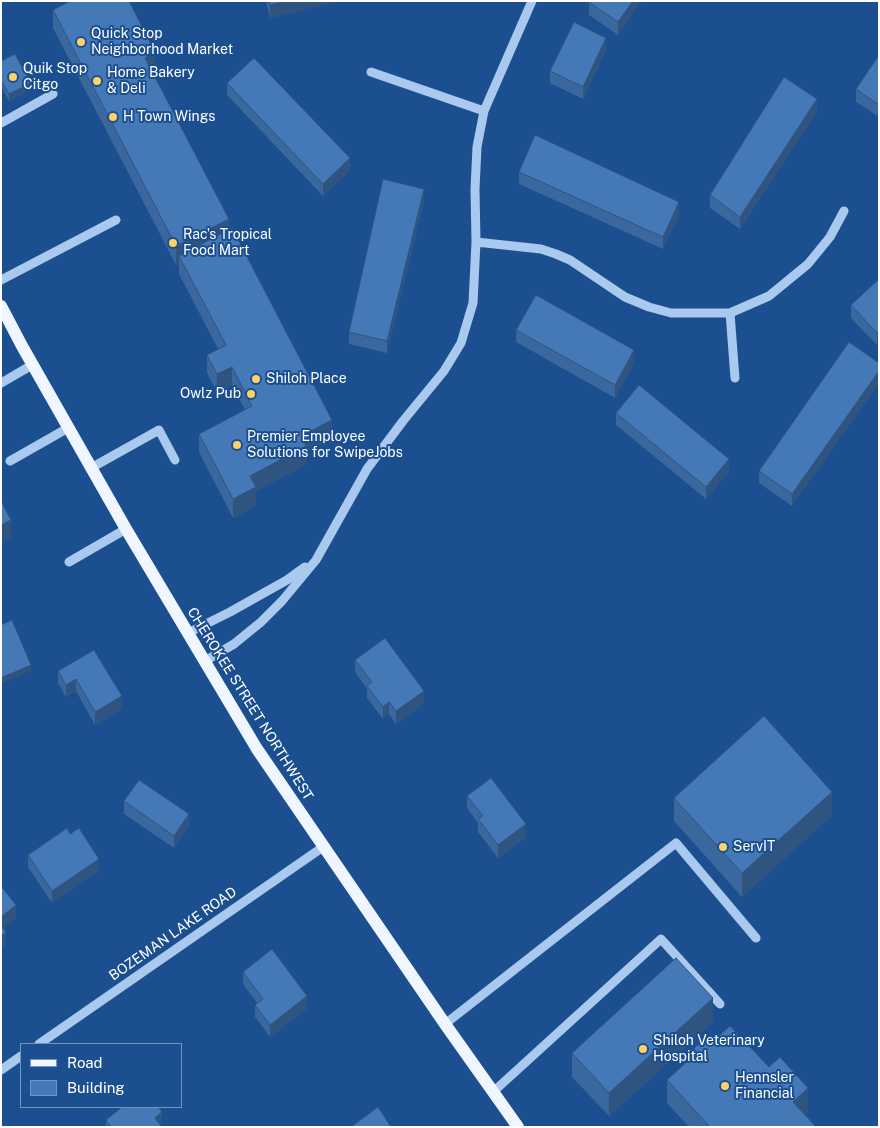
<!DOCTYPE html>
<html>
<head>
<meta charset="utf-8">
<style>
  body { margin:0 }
  #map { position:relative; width:880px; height:1128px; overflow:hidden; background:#1b4f8f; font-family:"Public Sans",sans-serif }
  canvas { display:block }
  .frame { position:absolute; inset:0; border:2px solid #fff; pointer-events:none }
  .legend { position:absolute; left:20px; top:1043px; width:162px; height:65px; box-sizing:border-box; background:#1b4f8f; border:1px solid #7695bc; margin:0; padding:6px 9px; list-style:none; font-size:15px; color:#fff }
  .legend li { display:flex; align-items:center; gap:10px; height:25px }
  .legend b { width:25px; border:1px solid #7695bc }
</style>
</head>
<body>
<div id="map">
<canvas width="880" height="1128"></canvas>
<div class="frame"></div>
<ul class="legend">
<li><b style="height:6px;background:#f0f6ff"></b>Road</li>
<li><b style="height:14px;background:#4478b7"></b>Building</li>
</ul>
</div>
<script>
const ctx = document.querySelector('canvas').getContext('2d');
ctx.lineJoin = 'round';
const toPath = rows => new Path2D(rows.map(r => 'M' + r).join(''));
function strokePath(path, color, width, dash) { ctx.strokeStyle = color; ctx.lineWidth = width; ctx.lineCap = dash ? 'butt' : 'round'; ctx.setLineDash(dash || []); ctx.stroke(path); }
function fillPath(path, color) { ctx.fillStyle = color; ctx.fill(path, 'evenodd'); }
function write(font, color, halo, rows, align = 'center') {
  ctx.font = font + ' "Public Sans",sans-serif'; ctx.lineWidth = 4; ctx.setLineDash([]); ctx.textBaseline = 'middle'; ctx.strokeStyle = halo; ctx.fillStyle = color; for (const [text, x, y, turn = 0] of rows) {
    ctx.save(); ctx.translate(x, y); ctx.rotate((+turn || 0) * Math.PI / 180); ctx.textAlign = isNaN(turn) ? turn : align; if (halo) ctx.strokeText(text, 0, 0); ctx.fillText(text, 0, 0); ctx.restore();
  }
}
const minor = toPath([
  [371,72,484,111],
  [1,123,53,94],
  [476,242,541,249,556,254,570,260,625,297,649,307,671,313,730,313,769,296,808,264,830,237,844,211],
  [1,280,116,220],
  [730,313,735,378],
  [1,383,32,365],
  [10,461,68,428],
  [91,468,159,430,175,460],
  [69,562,126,529],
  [188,633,230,612,287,580,305,567],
  [205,661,234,644,261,622,282,601,316,560,367,469,403,421,444,371,461,343,473,303,476,242,475,189,477,147,484,111,532,1],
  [445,1024,676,843,756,938],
  [39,1044,323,847],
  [1,1070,21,1056],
  [493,1092,661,939,720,1004]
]);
const major = toPath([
  [1,306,22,346,126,529,257,749,445,1024,518,1127]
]);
const wall = toPath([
  [266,1,337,1,270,18],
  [641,1,618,35,589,15,589,2],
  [53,10,155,70,152,72,229,230,332,438,306,451,306,465,256,491,256,506,233,518,199,452,199,434,245,410,232,385,217,392,207,373,207,355,218,349,179,274,179,263,176,265,53,28],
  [606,50,583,99,550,83,550,71],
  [879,59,879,117,856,102,856,89],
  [1,61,31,89,9,101,1,86],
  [227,83,350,170,323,196,227,95],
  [817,112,740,229,710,208,710,195],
  [519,172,679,215,663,249,519,184],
  [424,201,387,353,349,344,349,332],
  [879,279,877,345,851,318,851,305],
  [516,330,634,363,615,398,516,342],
  [849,342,792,506,759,483,759,471],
  [616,413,729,472,706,499,616,425],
  [94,650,122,709,95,725,76,691,66,697,58,683,58,671],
  [355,660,424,703,396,724,389,714,383,719,367,698,367,689,355,672],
  [467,796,526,837,498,858,478,832,478,823,467,808],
  [674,798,832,815,742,897,674,821],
  [124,801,189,826,174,848,124,814],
  [28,855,99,871,52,903,28,867],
  [243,972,307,1009,270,1037,255,1017,255,1005,257,1003,243,984],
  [713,1022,609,1116,572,1077,572,1053],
  [711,1043,808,1111,805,1114,816,1127,689,1127,667,1103,667,1080,687,1061,687,1055],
  [106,1120,162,1124,161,1125,162,1127,106,1127]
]);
const shadedWall = toPath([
  [286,1,337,1,270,18,270,5],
  [633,1,641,1,618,35,618,22],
  [606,38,606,50,583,99,583,87],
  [155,52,155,70,145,76,145,58],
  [31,83,31,89,9,101,9,94],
  [817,99,817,112,740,229,740,217],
  [350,158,350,170,323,196,323,184],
  [424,189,424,201,387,353,387,341],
  [679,202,679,215,663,249,663,237],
  [229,219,229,237,179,256,179,263,176,265,176,246],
  [879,331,879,344,877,345,877,333],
  [634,350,634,363,615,398,615,385],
  [232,367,232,385,217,392,217,374],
  [879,371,879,384,792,506,792,494],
  [332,420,332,438,306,451,306,465,256,491,256,506,233,518,233,499,250,476,301,436],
  [729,459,729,472,706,499,706,487],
  [11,520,11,538,1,544,1,525],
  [31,665,31,671,1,684,1,678],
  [76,679,76,691,66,697,66,685],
  [424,691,424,703,396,724,396,711],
  [122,696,122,709,95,725,95,712],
  [389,702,389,714,383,719,383,707],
  [832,792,832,815,742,897,742,873],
  [189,814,189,826,174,848,174,836],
  [526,824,526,837,498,858,498,845],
  [99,859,99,871,52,903,52,891],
  [16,905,16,918,1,930,1,917],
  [6,932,6,945,1,949,1,936],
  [307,996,307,1009,270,1037,270,1025],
  [713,998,713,1022,609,1116,609,1093],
  [808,1088,808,1111,793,1125,793,1102],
  [162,1112,162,1124,159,1127,155,1118]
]);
const building = toPath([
  [70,1,129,1,155,52,145,58,229,219,176,246,53,10,70,1],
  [269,1,286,1,270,5,269,1],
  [590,1,633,1,618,22,589,2,590,1],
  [574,22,606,38,583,87,550,71,574,22],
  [15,54,31,83,9,94,1,80,1,61,15,54],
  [254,58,350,158,323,184,227,83,254,58],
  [877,58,879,59,879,105,856,89,877,58],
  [784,77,817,99,740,217,710,195,784,77],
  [535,135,679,202,663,237,519,172,535,135],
  [383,179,424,189,387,341,349,332,383,179],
  [232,228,332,420,301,436,306,446,250,476,256,487,233,499,199,434,252,406,232,367,217,374,207,355,226,345,179,256,232,228],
  [879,279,879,331,877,333,851,305,879,279],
  [536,295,634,350,615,385,516,330,536,295],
  [849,342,879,363,879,371,792,494,759,471,849,342],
  [639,385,729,459,706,487,616,413,639,385],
  [1,501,11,520,1,525,1,501],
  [12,620,31,665,1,678,1,625,12,620],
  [385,638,424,691,396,711,389,702,383,707,367,686,372,682,355,660,385,638],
  [94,650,122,696,95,712,76,679,66,685,58,671,94,650],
  [764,716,832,792,742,873,674,798,764,716],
  [491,778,526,824,498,845,478,819,483,816,467,796,491,778],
  [139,780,189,814,174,836,124,801,139,780],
  [67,828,70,834,79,828,99,859,52,891,28,855,67,828],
  [1,886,16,905,1,917,1,886],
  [1,926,6,932,1,936,1,926],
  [272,949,307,996,270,1025,255,1005,263,999,243,972,272,949],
  [676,958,713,998,609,1093,572,1053,676,958],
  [730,1026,769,1067,780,1057,808,1088,793,1102,816,1127,710,1127,667,1080,690,1059,687,1055,706,1037,711,1043,730,1026],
  [122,1107,158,1107,162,1112,155,1118,162,1127,111,1127,106,1120,122,1107],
  [378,1107,391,1127,351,1127,378,1107]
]);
const markers = [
  [81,42,5,"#ffd166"],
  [13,77,5,"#ffd166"],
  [97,81,5,"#ffd166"],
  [113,117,5,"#ffd166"],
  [173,243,5,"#ffd166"],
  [256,379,5,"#ffd166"],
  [251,394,5,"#ffd166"],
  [237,445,5,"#ffd166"],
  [723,847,5,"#ffd166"],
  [643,1049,5,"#ffd166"],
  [725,1086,5,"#ffd166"]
];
const poiNames = [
  ["Quick Stop",91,34],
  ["Neighborhood Market",91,50],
  ["Quik Stop",23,69],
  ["Citgo",23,85],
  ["Home Bakery",107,73],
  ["& Deli",107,89],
  ["H Town Wings",123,117],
  ["Rac's Tropical",183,235],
  ["Food Mart",183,251],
  ["Shiloh Place",266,379],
  ["Owlz Pub",241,394,"right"],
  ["Premier Employee",247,437],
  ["Solutions for SwipeJobs",247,453],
  ["ServIT",733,847],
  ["Shiloh Veterinary",653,1041],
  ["Hospital",653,1057],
  ["Hennsler",735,1078],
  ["Financial",735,1094]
];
const streetNames = [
  ["CHEROKEE STREET NORTHWEST",250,704,58],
  ["BOZEMAN LAKE ROAD",173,934,-35]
];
strokePath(minor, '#a9c9ee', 9);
strokePath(major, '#f0f6ff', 12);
fillPath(wall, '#3a679d');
fillPath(shadedWall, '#305480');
fillPath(building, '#4478b7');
strokePath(building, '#305480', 1);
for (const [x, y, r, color] of markers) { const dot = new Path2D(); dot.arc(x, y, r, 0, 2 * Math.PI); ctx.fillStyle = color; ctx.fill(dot); strokePath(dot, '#1b4f8f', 2); }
write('14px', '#fff', '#1b4f8f', poiNames, 'left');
write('14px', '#fff', '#1b4f8f', streetNames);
</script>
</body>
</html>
